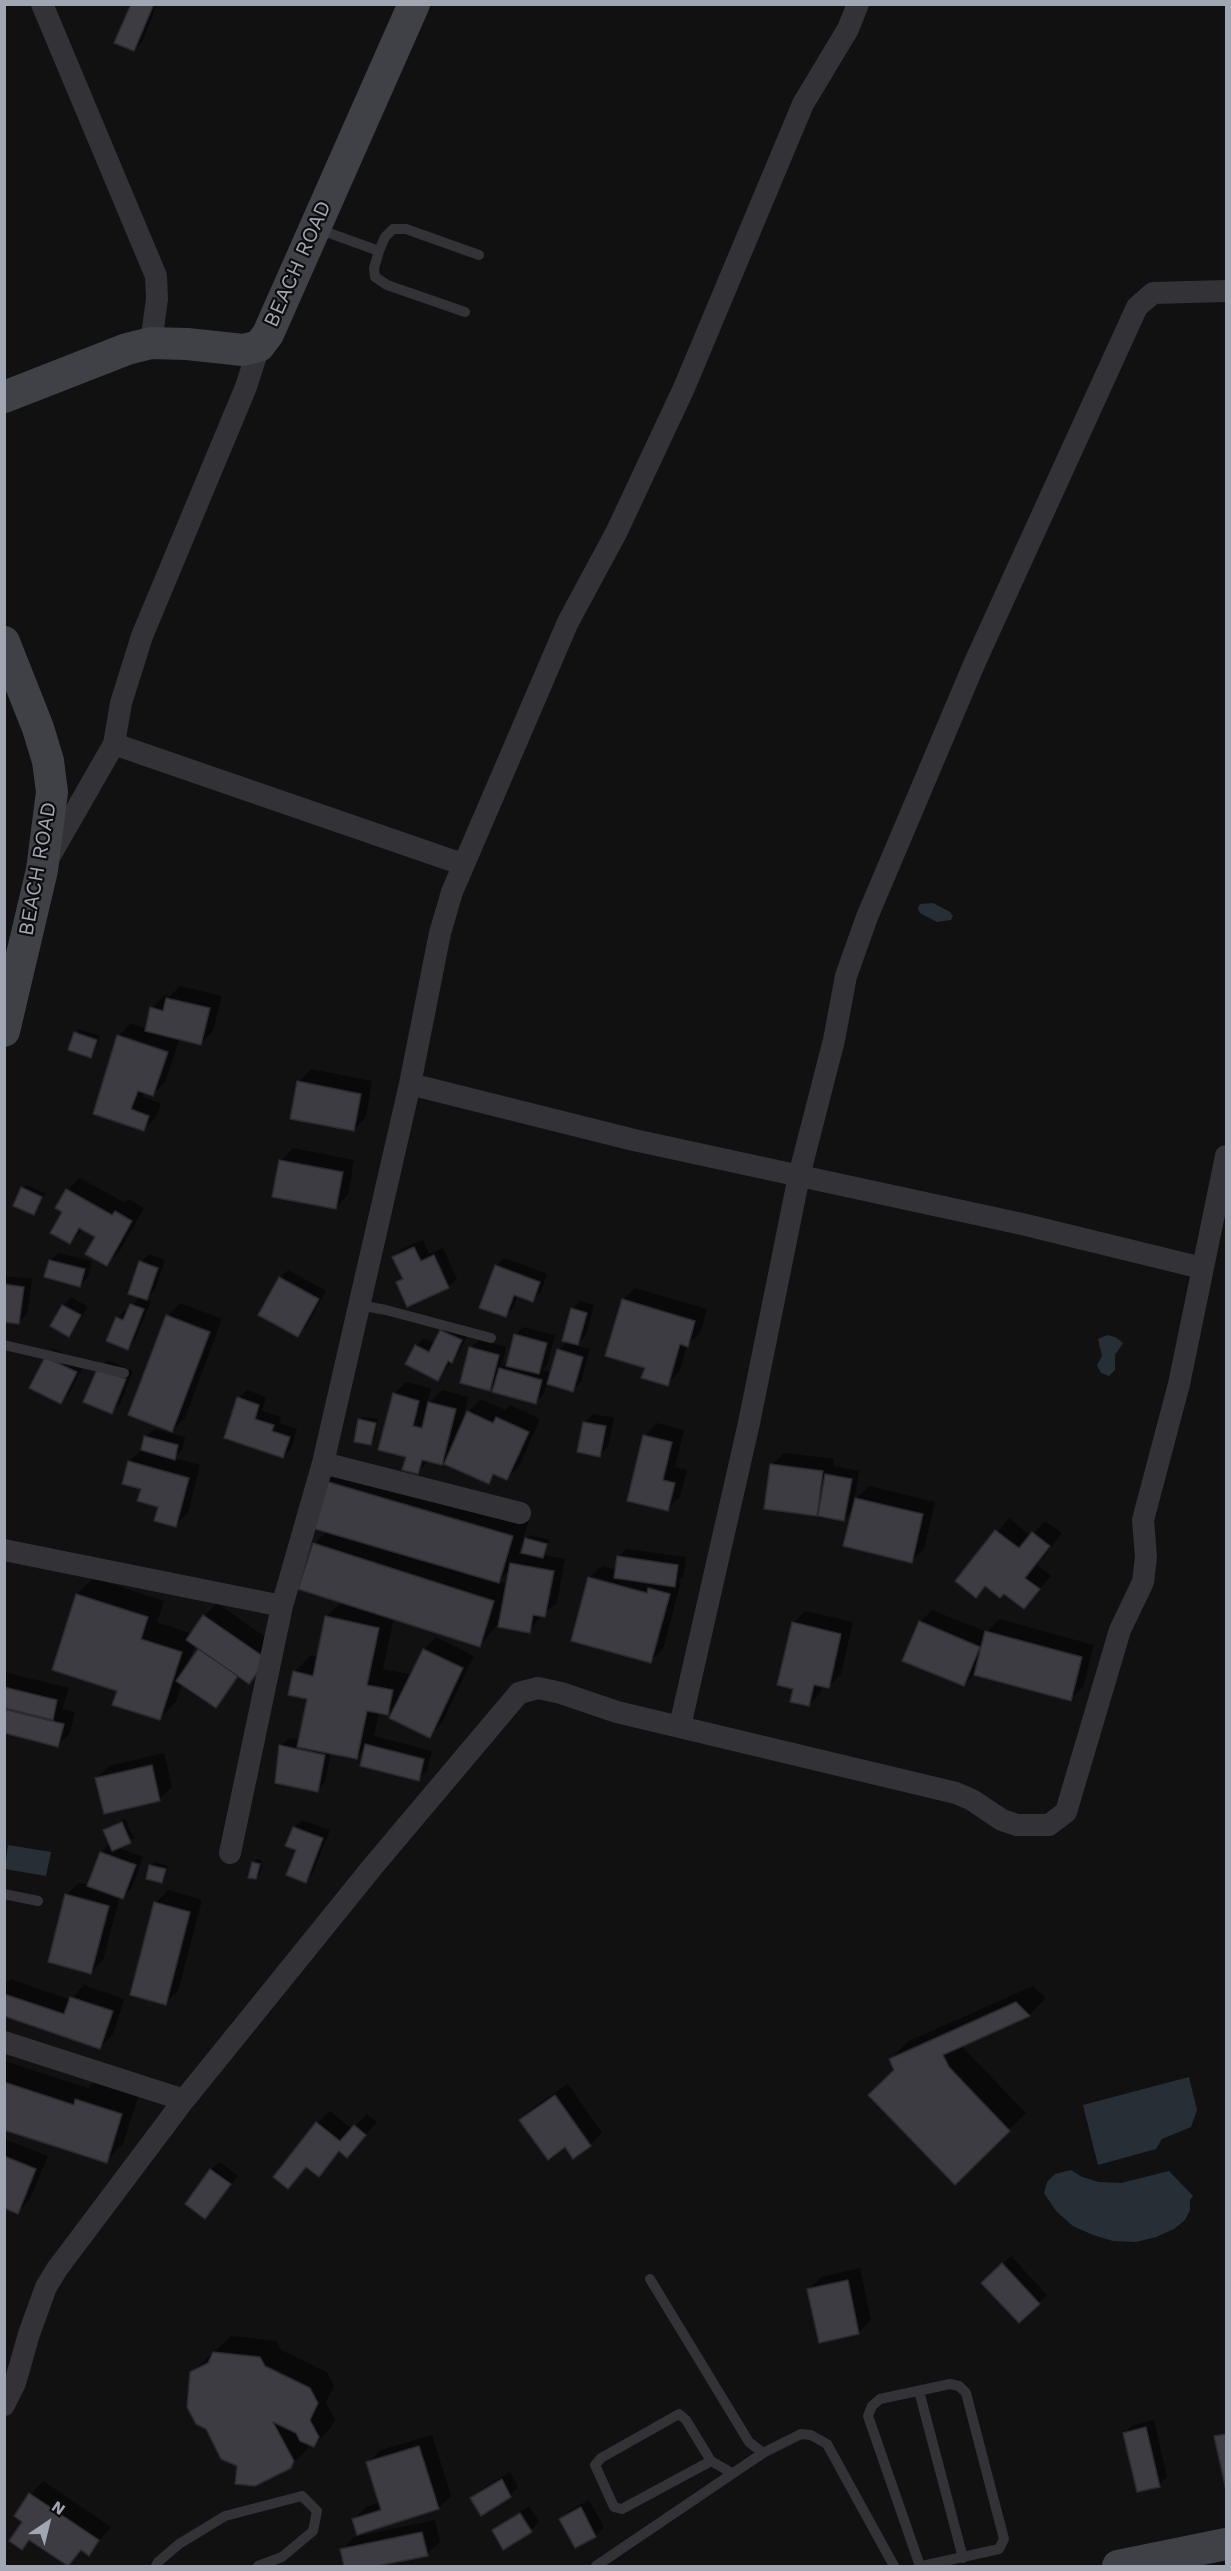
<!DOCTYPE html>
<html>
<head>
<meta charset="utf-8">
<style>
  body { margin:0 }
  #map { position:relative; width:1231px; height:2571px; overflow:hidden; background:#111112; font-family:"Work Sans",sans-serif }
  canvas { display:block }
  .frame { position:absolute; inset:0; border:6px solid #a1a6b3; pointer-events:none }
  .north { position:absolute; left:18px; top:2493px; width:60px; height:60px; -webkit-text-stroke:4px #0c0c0d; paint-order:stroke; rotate:35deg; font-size:16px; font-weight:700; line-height:24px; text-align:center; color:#a1a6b3 }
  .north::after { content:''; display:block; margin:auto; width:21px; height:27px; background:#a1a6b3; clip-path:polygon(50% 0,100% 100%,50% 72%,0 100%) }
</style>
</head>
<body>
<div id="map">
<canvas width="1231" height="2571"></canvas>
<div class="frame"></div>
<div class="north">N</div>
</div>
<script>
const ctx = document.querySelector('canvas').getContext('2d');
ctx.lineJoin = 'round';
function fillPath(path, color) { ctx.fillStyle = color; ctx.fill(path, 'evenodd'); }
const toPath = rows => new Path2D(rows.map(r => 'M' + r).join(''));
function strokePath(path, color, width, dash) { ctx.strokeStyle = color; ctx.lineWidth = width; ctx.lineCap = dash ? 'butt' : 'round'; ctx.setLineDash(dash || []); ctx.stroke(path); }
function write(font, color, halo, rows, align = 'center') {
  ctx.font = font + ' "Work Sans",sans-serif'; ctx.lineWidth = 4.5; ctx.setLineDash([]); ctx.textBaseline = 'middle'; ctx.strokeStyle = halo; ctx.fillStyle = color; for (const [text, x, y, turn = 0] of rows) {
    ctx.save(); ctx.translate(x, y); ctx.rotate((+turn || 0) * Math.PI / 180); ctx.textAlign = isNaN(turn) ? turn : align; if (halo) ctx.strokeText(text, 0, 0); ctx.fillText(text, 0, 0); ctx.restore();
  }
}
const water = toPath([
  [933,903,950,912,953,916,951,920,937,922,920,913,918,908,920,904],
  [1107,1335,1115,1337,1123,1343,1115,1355,1115,1370,1109,1376,1101,1373,1097,1365,1102,1356,1098,1339],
  [8,1845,51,1852,46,1876,5,1869],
  [1189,2077,1197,2110,1191,2127,1162,2139,1156,2149,1098,2165,1083,2105],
  [1071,2170,1082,2177,1099,2182,1121,2183,1169,2171,1193,2196,1190,2200,1190,2210,1185,2220,1174,2229,1156,2237,1136,2242,1113,2241,1093,2235,1073,2226,1056,2211,1044,2193,1047,2182,1055,2174]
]);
const shadow = toPath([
  [132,4,157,4,142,42,134,50],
  [180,986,222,996,213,1031,201,1043,180,1038,165,1082,153,1094,145,1091,143,1097,161,1103,156,1117,144,1129,95,1113,119,1036,131,1023,147,1029,152,1008,164,996,169,997],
  [79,1029,100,1036,94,1053,91,1056,70,1049],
  [311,1069,372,1081,366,1117,353,1130,299,1082],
  [293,1148,354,1160,348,1195,335,1208,281,1161],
  [80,1178,125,1203,128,1199,144,1208,119,1252,106,1264,97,1236,83,1228,70,1243,64,1211,67,1190],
  [26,1185,45,1193,33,1214,22,1188],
  [423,1240,429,1254,443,1248,457,1279,448,1287,408,1305,398,1282,403,1277,394,1257,402,1249],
  [58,1253,92,1261,88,1277,80,1285,50,1261],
  [149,1254,165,1260,155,1290,146,1299,151,1301,135,1340,127,1348,117,1318,125,1310,129,1312,140,1296,141,1262],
  [504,1258,547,1274,541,1292,532,1300,518,1295,513,1308,505,1316,496,1266],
  [288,1270,326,1291,306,1327,297,1335,260,1314,280,1278],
  [7,1276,32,1279,27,1314,19,1322,4,1320,4,1279],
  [635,1288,707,1309,700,1333,687,1345,680,1371,667,1384,647,1367,623,1300],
  [71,1297,88,1307,76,1327,68,1335,52,1326,63,1306],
  [580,1301,594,1305,586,1335,576,1345,590,1349,581,1382,572,1390,547,1382,544,1394,535,1402,496,1383,489,1389,471,1348,479,1340,506,1347,501,1368,509,1360,515,1335,523,1327,555,1335,547,1365,542,1370,552,1372,559,1350,568,1341,572,1309],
  [180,1303,222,1319,185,1418,172,1430,130,1414,168,1316],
  [450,1322,469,1332,459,1353,438,1379,416,1346,424,1338,435,1343,442,1330],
  [54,1349,84,1364,69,1394,61,1402,46,1358],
  [107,1360,133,1371,120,1404,111,1412,99,1368],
  [406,1382,431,1388,427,1406,442,1390,468,1397,462,1426,468,1412,481,1399,505,1410,510,1405,540,1419,519,1466,507,1478,497,1474,488,1482,449,1456,441,1463,429,1460,418,1472,408,1456,394,1394],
  [247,1390,266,1397,262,1411,281,1417,279,1423,297,1429,291,1449,283,1457,239,1398],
  [593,1414,614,1418,608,1447,599,1455,579,1451,585,1422],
  [363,1417,378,1419,374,1440,371,1443,359,1420],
  [657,1423,684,1430,675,1467,687,1470,680,1497,667,1509,645,1436],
  [154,1429,185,1437,182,1450,174,1458,200,1465,188,1513,175,1525,143,1488,129,1462,143,1448,146,1437],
  [784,1453,834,1459,834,1466,859,1471,854,1501,869,1486,935,1502,924,1549,911,1561,853,1510,844,1520,821,1510,817,1514,772,1465],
  [343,1465,529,1519,518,1557,522,1552,526,1539,530,1535,549,1540,544,1555,565,1559,557,1603,542,1615,529,1631,497,1625,480,1645,394,1618,383,1669,409,1674,407,1682,424,1650,436,1637,474,1656,442,1723,429,1736,397,1703,387,1713,379,1712,374,1736,432,1751,427,1771,418,1779,366,1748,356,1758,331,1752,325,1782,317,1790,281,1746,289,1738,300,1740,309,1697,294,1672,311,1655,318,1657,326,1617,342,1602,314,1544,327,1531,327,1482],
  [510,1570,508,1584,499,1581],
  [1009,1518,1031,1536,1045,1521,1062,1533,1037,1565,1051,1576,1024,1607,1004,1592,986,1585,976,1596,957,1581],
  [626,1549,686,1557,683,1577,679,1581,681,1581,663,1649,650,1661,589,1578,602,1566,616,1570,618,1557],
  [94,1578,164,1601,157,1622,192,1634,204,1616,217,1603,278,1646,261,1669,249,1682,239,1675,216,1706,182,1683,176,1702,159,1719,119,1690,77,1594],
  [195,1644,201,1648,188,1665],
  [932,1610,987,1632,999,1619,1094,1645,1083,1687,1070,1699,974,1674,964,1685,920,1622],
  [805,1611,853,1622,841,1674,828,1687,823,1686,821,1692,809,1705,794,1688,793,1623],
  [4,1672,69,1688,62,1709,75,1712,70,1733,58,1745,4,1732],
  [164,1753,172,1787,160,1799,97,1778,109,1766],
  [125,1819,134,1838,117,1847,143,1857,131,1889,123,1897,120,1896,103,1960,91,1972,66,1895,79,1883,89,1885,101,1853,110,1843,104,1831],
  [302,1820,330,1830,313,1873,305,1881,294,1828],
  [257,1859,262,1861,260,1874,256,1878,253,1863],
  [154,1862,168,1866,165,1878,161,1882,151,1866],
  [168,1890,202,1900,178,1991,165,2003,156,1903],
  [10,1979,71,2000,84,1985,124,1999,113,2035,100,2047,4,2015,4,1985],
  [1033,1986,1046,1998,1029,2015,962,2045,965,2050,1026,2113,955,2182,891,2059,907,2042],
  [4,2061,88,2088,93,2083,138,2097,123,2144,106,2161,4,2128],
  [568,2084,602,2133,590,2145,565,2145,521,2120,534,2107],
  [330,2111,352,2129,367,2114,377,2122,347,2156,340,2151,319,2175,308,2166,288,2187,317,2123],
  [4,2139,48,2156,30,2199,18,2212,4,2206],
  [220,2162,238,2176,205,2217,211,2170],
  [1011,2256,1047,2295,1039,2303,991,2275],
  [860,2268,871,2320,859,2332,820,2341,809,2289,821,2277],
  [231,2336,276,2341,281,2350,327,2372,334,2386,326,2403,335,2419,330,2429,313,2446,309,2444,307,2449,290,2467,238,2465,192,2372],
  [1154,2420,1167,2477,1159,2485,1125,2433,1133,2425],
  [1226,2432,1226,2483,1216,2437],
  [432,2435,451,2496,438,2508,353,2519,366,2507,380,2502,368,2463,381,2450],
  [510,2472,518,2487,510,2495,472,2498,480,2490],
  [43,2481,111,2527,88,2554,83,2550,69,2565,31,2539,22,2548,24,2522,16,2515,31,2494],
  [589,2500,604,2527,596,2536,575,2546,561,2519,569,2511],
  [529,2506,539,2522,531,2530,494,2531,502,2523],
  [435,2520,440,2542,427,2554,370,2566,346,2566,342,2550,354,2537]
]);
const building = toPath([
  [131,4,154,4,134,51,114,43,131,4],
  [166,998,210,1008,201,1045,145,1031,150,1007,163,1011,166,998],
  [74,1032,97,1040,91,1058,68,1050,74,1032],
  [117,1035,168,1052,153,1096,138,1091,131,1109,149,1116,144,1131,93,1114,117,1035],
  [297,1081,361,1094,354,1131,290,1119,297,1081],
  [279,1160,343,1172,336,1209,272,1197,279,1160],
  [21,1187,42,1197,34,1215,13,1206,21,1187],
  [66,1189,112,1215,115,1211,132,1221,107,1266,85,1254,95,1237,79,1228,70,1244,50,1233,62,1212,55,1208,66,1189],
  [414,1247,421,1261,434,1255,449,1288,407,1307,396,1282,403,1279,392,1257,414,1247],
  [49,1260,85,1269,80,1287,44,1277,49,1260],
  [139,1261,158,1268,147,1300,128,1294,139,1261],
  [495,1265,540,1282,533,1302,514,1295,506,1317,479,1308,495,1265],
  [279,1277,319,1299,298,1337,258,1315,279,1277],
  [4,1284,24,1287,19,1324,4,1322,4,1284],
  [622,1299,695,1321,688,1347,680,1344,668,1386,641,1378,645,1368,605,1356,622,1299],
  [130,1304,144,1309,128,1350,106,1341,116,1317,123,1320,130,1304],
  [62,1305,81,1315,69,1337,50,1326,62,1305],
  [571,1308,587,1313,578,1345,562,1341,571,1308],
  [166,1315,210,1332,172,1432,128,1415,166,1315],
  [440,1330,462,1340,452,1363,448,1361,438,1381,405,1364,415,1345,429,1352,440,1330],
  [514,1334,547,1343,539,1374,506,1366,514,1334],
  [469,1347,499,1355,490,1391,460,1383,469,1347],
  [557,1349,583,1357,573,1392,547,1384,557,1349],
  [45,1357,77,1372,61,1404,29,1388,45,1357],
  [98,1367,126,1379,112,1414,83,1402,98,1367],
  [499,1368,542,1380,536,1404,492,1392,499,1368],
  [393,1393,419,1401,413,1426,422,1428,428,1402,456,1409,442,1465,422,1460,418,1474,402,1470,406,1457,378,1450,393,1393],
  [237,1397,259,1405,255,1419,274,1425,272,1431,290,1437,283,1458,224,1438,237,1397],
  [467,1411,493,1423,496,1417,529,1432,507,1480,493,1474,489,1484,444,1464,467,1411],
  [358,1419,376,1423,371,1445,354,1442,358,1419],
  [583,1422,606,1426,600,1457,577,1452,583,1422],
  [643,1435,672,1442,663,1480,675,1483,668,1511,627,1501,643,1435],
  [144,1436,178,1445,175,1460,141,1450,144,1436],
  [128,1461,189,1478,176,1527,154,1521,158,1507,137,1501,141,1489,122,1484,128,1461],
  [770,1464,823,1471,817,1516,764,1509,770,1464],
  [825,1474,852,1479,844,1521,818,1516,825,1474],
  [325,1481,513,1536,499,1583,312,1528,325,1481],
  [855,1498,923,1514,912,1563,843,1546,855,1498],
  [995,1530,1019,1548,1032,1532,1050,1546,1025,1578,1040,1589,1024,1609,1004,1594,1000,1598,985,1586,976,1598,955,1581,995,1530],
  [525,1538,547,1544,543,1558,521,1553,525,1538],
  [313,1543,494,1601,480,1647,298,1589,313,1543],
  [617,1556,678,1565,675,1587,614,1578,617,1556],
  [510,1563,554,1571,545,1617,533,1615,530,1633,498,1627,510,1563],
  [588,1577,647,1593,648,1588,670,1594,651,1663,571,1641,588,1577],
  [76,1594,148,1617,141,1639,182,1652,160,1720,112,1705,117,1691,52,1670,76,1594],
  [203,1615,267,1659,249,1684,186,1640,203,1615],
  [325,1616,379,1628,367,1685,393,1690,388,1715,367,1711,357,1759,297,1747,307,1699,288,1695,293,1671,313,1676,325,1616],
  [919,1621,980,1647,964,1686,902,1661,919,1621],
  [792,1622,841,1634,829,1688,814,1685,809,1706,790,1702,793,1689,777,1685,792,1622],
  [985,1631,1082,1657,1071,1701,974,1675,985,1631],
  [198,1649,238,1676,216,1708,176,1681,198,1649],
  [423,1649,463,1668,430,1738,389,1718,423,1649],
  [4,1687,57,1700,53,1720,4,1708,4,1687],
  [4,1709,64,1724,58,1747,4,1733,4,1709],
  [365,1744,424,1759,419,1781,360,1766,365,1744],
  [279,1745,325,1755,318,1792,275,1783,279,1745],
  [152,1765,160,1801,104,1814,95,1778,152,1765],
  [122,1822,131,1843,112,1851,103,1830,122,1822],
  [293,1827,323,1838,306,1883,286,1875,296,1850,285,1846,293,1827],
  [100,1852,136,1865,123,1899,87,1886,100,1852],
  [252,1862,260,1864,256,1879,248,1878,252,1862],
  [149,1865,166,1869,162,1883,146,1879,149,1865],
  [65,1894,109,1906,91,1974,48,1962,65,1894],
  [154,1902,190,1912,166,2005,130,1995,154,1902],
  [4,1994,64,2014,70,1997,113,2011,100,2049,4,2016,4,1994],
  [1016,2002,1030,2016,943,2055,949,2067,1010,2131,955,2185,868,2095,894,2070,889,2059,1016,2002],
  [4,2082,74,2105,75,2099,122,2114,107,2163,4,2130,4,2082],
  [555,2095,591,2146,573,2159,565,2147,548,2160,519,2120,555,2095],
  [316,2122,340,2141,354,2125,366,2135,347,2158,339,2151,319,2177,306,2167,288,2189,273,2177,316,2122],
  [4,2156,36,2169,18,2214,4,2208,4,2156],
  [210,2169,231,2184,205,2219,185,2204,210,2169],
  [1002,2263,1040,2304,1019,2323,981,2283,1002,2263],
  [848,2280,859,2334,819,2343,807,2289,848,2280],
  [213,2352,260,2357,265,2366,310,2388,318,2403,310,2420,319,2437,314,2447,300,2441,296,2433,273,2422,294,2461,291,2468,255,2486,235,2484,237,2466,221,2459,206,2429,196,2424,187,2407,190,2372,208,2363,213,2352],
  [1146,2427,1160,2487,1137,2492,1123,2433,1146,2427],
  [1226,2434,1226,2490,1214,2436,1226,2434],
  [419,2446,439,2509,357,2535,352,2519,381,2510,366,2462,419,2446],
  [502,2479,511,2497,481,2516,470,2498,502,2479],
  [29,2493,99,2540,89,2556,81,2550,68,2566,29,2540,22,2550,9,2541,22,2522,14,2516,29,2493],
  [581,2507,596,2537,575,2548,559,2519,581,2507],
  [520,2513,532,2532,503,2550,492,2530,520,2513],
  [422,2532,428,2556,377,2566,344,2566,340,2549,422,2532]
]);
const service = toPath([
  [318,229,379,251,385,237,393,229,406,229,479,255],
  [379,251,374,268,375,277,387,285,465,312],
  [359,1305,386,1310,491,1338],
  [4,1345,124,1373],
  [4,1894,38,1901],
  [650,2279,749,2442,763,2453,801,2434,811,2435,827,2444,894,2566],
  [919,2391,963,2558],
  [711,2461,622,2509,614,2507,595,2465,601,2458,679,2414,686,2420,711,2461,732,2473],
  [156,2566,158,2562,179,2544,225,2516,302,2496,317,2511,313,2531,282,2557,258,2566],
  [596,2566,763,2453],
  [920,2566,868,2416,872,2406,880,2399,950,2384,959,2386,966,2393,1004,2539,999,2549,922,2566]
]);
const minor = toPath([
  [42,4,156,276,157,299,151,343],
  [114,744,462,864],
  [47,861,114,744,121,703,142,636,246,387,259,346],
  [410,1084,634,1140,1022,1224,1202,1268],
  [323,1463,520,1513],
  [4,1550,282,1606],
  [680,1726,749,1423,799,1176,834,1040,846,976,867,917,975,662,1137,307,1153,293,1226,291],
  [230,1853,282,1606,323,1463,410,1084,440,933,452,892,568,622,616,533,684,388,803,104,848,29,858,4],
  [4,2042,184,2100],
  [4,2405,15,2383,29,2334,46,2287,57,2269,184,2100,374,1865,519,1693,538,1688,561,1693,617,1712,956,1793,972,1800,1002,1820,1017,1825,1049,1825,1066,1812,1120,1630,1143,1582,1146,1557,1143,1520,1179,1384,1226,1156]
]);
const secondary = toPath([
  [4,397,127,349,151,343,187,344,243,350,259,346,268,334,414,4],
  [4,642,38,728,48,761,52,792,42,870,4,1031],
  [1118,2566,1226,2544]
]);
const streetNames = [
  ["BEACH ROAD",298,264,-66],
  ["BEACH ROAD",38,869,-80]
];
fillPath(water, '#272f36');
fillPath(shadow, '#0007');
fillPath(building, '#3c3c42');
strokePath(building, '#2b2a2e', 1.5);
strokePath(service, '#323237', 10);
strokePath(minor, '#323237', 22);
strokePath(secondary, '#3f4147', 32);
write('21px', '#a1a6b3', '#0c0c0d', streetNames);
</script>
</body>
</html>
